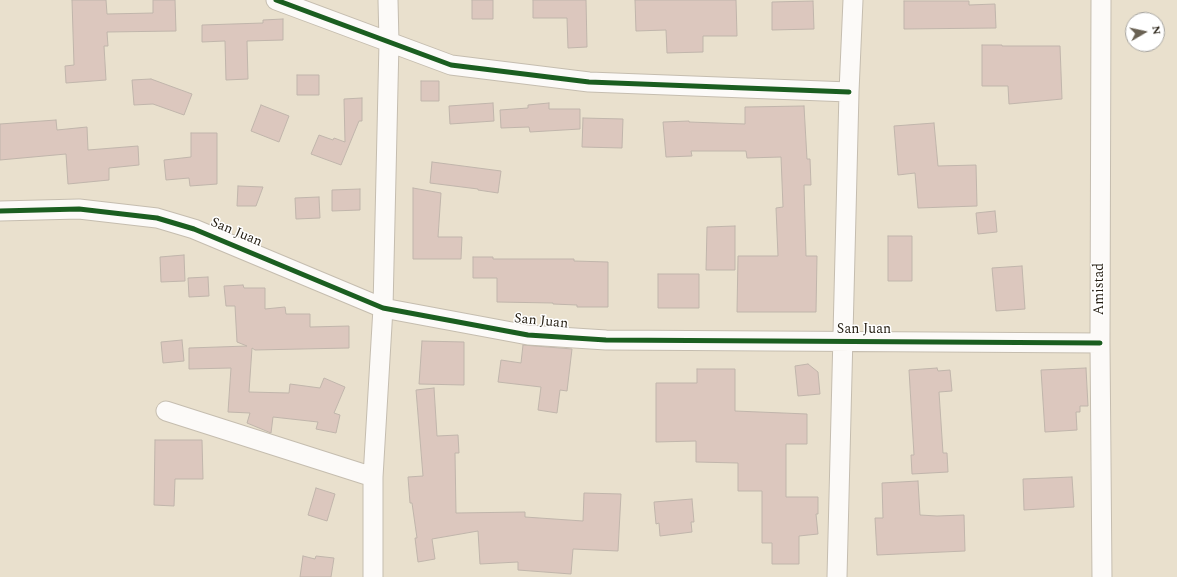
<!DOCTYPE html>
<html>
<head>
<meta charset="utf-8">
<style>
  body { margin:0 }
  #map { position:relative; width:1177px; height:577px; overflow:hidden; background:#e9e0cd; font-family:Spectral,serif }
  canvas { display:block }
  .north { position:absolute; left:1125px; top:12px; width:40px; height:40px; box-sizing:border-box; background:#fff; border:1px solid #a7a5a0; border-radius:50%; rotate:81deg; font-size:11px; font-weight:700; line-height:16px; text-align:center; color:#241d11 }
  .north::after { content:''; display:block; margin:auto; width:14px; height:18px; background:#696153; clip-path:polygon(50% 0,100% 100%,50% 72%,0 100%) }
</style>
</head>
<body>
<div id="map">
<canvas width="1177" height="577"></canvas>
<div class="north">N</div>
</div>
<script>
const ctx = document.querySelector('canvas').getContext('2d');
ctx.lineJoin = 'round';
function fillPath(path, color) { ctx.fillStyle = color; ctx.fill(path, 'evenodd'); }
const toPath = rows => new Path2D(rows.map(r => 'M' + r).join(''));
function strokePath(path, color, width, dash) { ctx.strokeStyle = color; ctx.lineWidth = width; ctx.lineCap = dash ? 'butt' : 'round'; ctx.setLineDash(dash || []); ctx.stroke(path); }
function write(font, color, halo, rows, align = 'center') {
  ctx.font = font + ' Spectral,serif'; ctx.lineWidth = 3; ctx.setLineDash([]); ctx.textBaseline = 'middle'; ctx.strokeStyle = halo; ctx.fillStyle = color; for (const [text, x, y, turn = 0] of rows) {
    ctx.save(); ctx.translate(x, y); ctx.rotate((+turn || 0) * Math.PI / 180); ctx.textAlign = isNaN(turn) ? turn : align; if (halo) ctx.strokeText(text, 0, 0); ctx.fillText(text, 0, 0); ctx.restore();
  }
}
const building = toPath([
  [72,0,106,0,107,14,153,13,153,0,175,0,176,31,107,32,108,46,104,46,106,80,66,83,65,66,74,65,72,0],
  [472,0,493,0,493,19,472,19,472,0],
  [533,0,586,0,587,47,568,48,567,18,533,18,533,0],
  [635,0,736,0,737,36,703,36,703,52,667,53,666,30,636,31,635,0],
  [813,1,814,29,772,30,772,2,813,1],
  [904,1,969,1,969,5,995,4,996,28,904,29,904,1],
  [283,19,283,40,247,41,248,79,226,80,225,41,202,42,202,25,263,23,263,20,283,19],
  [982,45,1002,45,1002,46,1060,46,1062,99,1009,104,1008,86,982,86,982,45],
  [297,75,319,75,319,95,297,95,297,75],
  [151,79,192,94,184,115,153,104,134,105,132,80,151,79],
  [421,81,439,81,439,101,421,101,421,81],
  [362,98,362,121,359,121,341,165,311,154,319,135,333,140,334,138,345,142,344,99,362,98],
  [493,103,494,121,450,124,449,106,493,103],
  [549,103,549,109,580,109,580,129,530,132,529,127,501,128,500,110,528,108,528,105,549,103],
  [261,105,289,116,279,142,251,131,261,105],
  [804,106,807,159,810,159,811,185,804,185,806,256,817,256,816,312,737,312,738,256,778,256,776,208,783,207,781,157,747,158,746,151,691,151,692,156,666,157,663,122,689,121,689,122,745,124,745,107,804,106],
  [583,118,623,119,622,148,582,147,583,118],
  [56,120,57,130,87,127,88,150,138,146,139,165,109,168,109,180,68,184,66,154,0,160,0,124,56,120],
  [934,123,938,166,976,165,977,206,918,208,915,173,898,175,894,126,934,123],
  [191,133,217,133,217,184,190,186,189,178,166,180,164,160,191,157,191,133],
  [432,162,501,171,498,193,478,190,478,189,430,183,432,162],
  [238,186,263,187,256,206,237,206,238,186],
  [413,188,441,193,438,237,462,237,461,259,413,259,413,188],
  [360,189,360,210,332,211,332,190,360,189],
  [319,197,320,218,296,219,295,198,319,197],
  [995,211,997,232,978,234,976,213,995,211],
  [735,226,735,270,706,270,707,227,735,226],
  [888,236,912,236,912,281,888,281,888,236],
  [184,255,185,281,161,282,160,257,184,255],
  [473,257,493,257,493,259,574,259,574,261,608,262,608,307,577,307,577,305,553,304,553,303,497,302,497,278,473,278,473,257],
  [1022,266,1025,309,996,311,992,268,1022,266],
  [658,274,699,274,699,308,658,308,658,274],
  [208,277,209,296,189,297,188,278,208,277],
  [243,285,244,288,265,288,265,309,285,307,286,314,310,314,310,327,349,326,349,348,255,350,252,348,249,392,289,393,290,384,320,388,324,378,345,387,334,413,340,415,336,433,316,429,318,422,273,417,271,433,247,423,250,413,228,412,231,368,189,369,189,348,247,346,237,342,235,306,226,306,224,286,243,285],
  [182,340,184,361,163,363,161,342,182,340],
  [422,341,464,342,464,385,419,384,422,341],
  [523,345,572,349,567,391,560,390,557,413,538,410,541,387,498,382,501,360,521,363,523,345],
  [808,364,818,372,820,394,798,396,795,366,808,364],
  [937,368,938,371,950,370,952,391,939,392,943,453,947,453,948,472,912,474,911,455,914,455,909,370,937,368],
  [1086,368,1088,406,1080,406,1080,412,1076,412,1077,430,1045,432,1041,370,1086,368],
  [697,369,735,369,735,411,807,414,807,444,786,444,786,497,818,497,818,514,816,514,818,534,799,536,799,564,772,564,772,543,762,543,762,491,738,491,738,463,696,462,696,441,656,442,656,383,697,383,697,369],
  [434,388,437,436,458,435,459,453,455,453,456,513,525,512,525,517,583,521,584,493,621,494,618,551,573,549,571,574,518,570,518,562,480,564,478,531,432,539,435,559,418,562,415,538,417,538,412,503,410,503,408,477,423,476,416,390,434,388],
  [155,440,202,440,203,479,175,479,174,506,154,505,155,440],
  [1072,477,1074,507,1024,510,1023,479,1072,477],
  [918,481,920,515,937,516,964,515,965,551,877,555,875,518,883,518,882,483,918,481],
  [316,488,335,494,327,521,308,515,316,488],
  [692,499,694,522,691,522,692,532,660,536,659,523,656,524,654,502,692,499],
  [303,556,315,559,316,556,334,558,331,577,300,577,303,556]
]);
const street = toPath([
  [276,0,451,65,589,82,849,92],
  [1101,0,1100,343,1102,577],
  [0,211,79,209,157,218,194,229,383,308,528,335,606,340,1100,343],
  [166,411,373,477],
  [373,577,373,477,383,308,389,42,388,0],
  [837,577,849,92,853,0]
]);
const cycleway = toPath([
  [276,0,451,65,589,82,849,92],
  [0,211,79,209,157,218,194,229,383,308,528,335,606,340,1100,343]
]);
const streetNames = [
  ["San Juan",236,233,23],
  ["Amistad",1100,289,-90],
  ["San Juan",541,322,6],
  ["San Juan",864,330]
];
fillPath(building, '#dcc7be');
strokePath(building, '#c0b5ab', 1);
strokePath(street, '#c5bdaf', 21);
strokePath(street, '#fcfaf8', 19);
strokePath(cycleway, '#1b5e20', 5);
write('14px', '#241d11', '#fff', streetNames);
</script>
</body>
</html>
